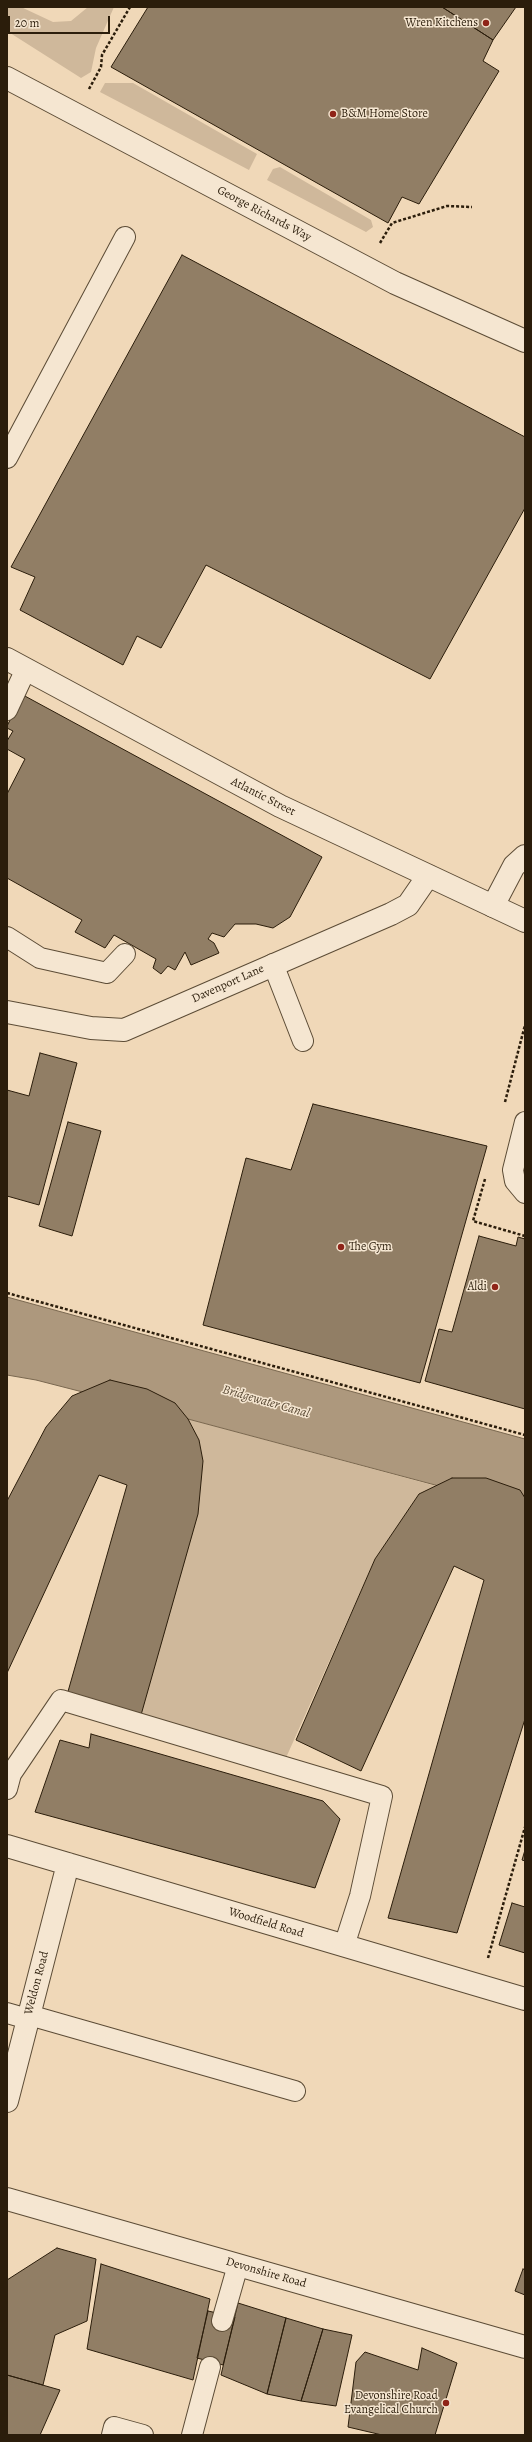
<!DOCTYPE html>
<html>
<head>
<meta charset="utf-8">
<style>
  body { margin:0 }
  #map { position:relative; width:532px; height:2442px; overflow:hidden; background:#f0d8b8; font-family:Alegreya,serif }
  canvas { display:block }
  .frame { position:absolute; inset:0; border:8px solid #2b1d0b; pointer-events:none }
  .scale { position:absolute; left:8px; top:16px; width:102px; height:18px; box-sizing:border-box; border:2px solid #2b1d0b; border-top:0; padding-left:5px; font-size:12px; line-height:14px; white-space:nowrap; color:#2b1d0b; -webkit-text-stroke:3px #f5e6d1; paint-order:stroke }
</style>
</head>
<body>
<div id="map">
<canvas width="532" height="2442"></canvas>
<div class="frame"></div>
<div class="scale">20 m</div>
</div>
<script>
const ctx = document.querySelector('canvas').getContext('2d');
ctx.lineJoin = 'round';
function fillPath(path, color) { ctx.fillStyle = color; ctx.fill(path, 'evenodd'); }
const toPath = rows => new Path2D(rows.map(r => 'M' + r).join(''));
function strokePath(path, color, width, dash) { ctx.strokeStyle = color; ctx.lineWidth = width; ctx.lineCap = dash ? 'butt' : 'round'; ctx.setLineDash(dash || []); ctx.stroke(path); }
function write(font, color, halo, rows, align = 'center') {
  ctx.font = font + ' Alegreya,serif'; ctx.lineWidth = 3; ctx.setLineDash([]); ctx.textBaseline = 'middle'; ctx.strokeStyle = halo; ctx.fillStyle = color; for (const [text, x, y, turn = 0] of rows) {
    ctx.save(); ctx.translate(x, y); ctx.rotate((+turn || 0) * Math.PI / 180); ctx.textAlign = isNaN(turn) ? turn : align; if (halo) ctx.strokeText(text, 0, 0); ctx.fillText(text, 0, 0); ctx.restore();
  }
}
const green = toPath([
  [7,7,21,7,53,22,71,21,88,7,114,7,96,48,91,72,81,78,7,31],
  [105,83,133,83,257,154,249,170,100,92],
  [280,167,371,220,373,227,366,232,267,180,273,169],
  [188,1419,436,1486,419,1494,375,1559,285,1760,141,1715,203,1461,199,1440]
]);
const water = toPath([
  [7,1297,525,1439,525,1509,188,1419,36,1380,7,1375,7,1297]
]);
const building = toPath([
  [148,7,442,7,493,40,483,61,499,71,419,204,402,197,388,223,111,67,148,7],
  [442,7,516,7,493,40,442,7],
  [182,255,525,437,525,508,430,679,206,565,161,648,137,636,123,665,20,610,35,577,11,567,182,255],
  [23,695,322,857,290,917,273,928,256,924,235,924,224,937,212,933,208,939,214,943,219,953,191,965,185,952,175,970,168,966,161,974,153,968,156,959,114,935,105,948,75,932,82,920,7,878,7,794,25,759,7,749,7,741,13,731,7,728,7,726,23,695],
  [40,1053,77,1063,39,1205,7,1196,7,1090,29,1096,40,1053],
  [313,1104,487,1146,420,1383,203,1325,246,1158,291,1170,313,1104],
  [68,1122,101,1131,72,1236,39,1226,68,1122],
  [479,1236,516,1246,518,1237,525,1239,525,1409,425,1381,439,1329,452,1332,479,1236],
  [110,1380,147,1389,175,1403,188,1419,199,1440,203,1461,198,1514,141,1715,67,1695,127,1485,99,1475,7,1673,7,1501,46,1427,72,1396,110,1380],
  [452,1478,486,1478,520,1490,525,1498,525,1719,457,1933,388,1918,484,1580,454,1566,361,1771,296,1740,375,1559,419,1494,452,1478],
  [91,1734,323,1801,340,1819,315,1888,35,1812,60,1740,89,1748,91,1734],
  [525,1850,525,1861,522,1860,525,1850],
  [512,1903,525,1907,525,1953,499,1945,512,1903],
  [57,2248,96,2259,87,2321,55,2335,43,2385,7,2375,7,2280,57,2248],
  [101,2264,210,2299,193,2380,87,2349,101,2264],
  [523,2269,525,2270,525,2295,515,2291,523,2269],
  [238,2303,286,2318,267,2394,221,2375,238,2303],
  [208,2311,235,2317,223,2365,197,2358,208,2311],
  [286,2318,323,2329,301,2401,267,2394,286,2318],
  [323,2329,352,2335,336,2406,301,2401,323,2329],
  [422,2348,457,2363,435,2435,382,2435,348,2427,356,2362,365,2352,418,2370,422,2348],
  [7,2375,60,2390,40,2435,7,2435,7,2375]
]);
const path = toPath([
  [89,89,101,67,102,55,130,7],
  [380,243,392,223,447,206,472,207],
  [505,1102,525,1025],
  [485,1179,473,1221,525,1236],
  [7,1293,525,1435],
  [488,1958,525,1827]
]);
const service = toPath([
  [7,458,125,237],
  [7,710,26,669],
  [7,937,40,958,107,973,125,954],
  [273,964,303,1041],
  [525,1122,513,1170,515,1181,525,1193],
  [7,1789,11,1774,61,1700,382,1796,360,1896,344,1946],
  [7,2013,28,2019],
  [29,2015,295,2091],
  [222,2321,238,2265],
  [112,2435,114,2427,143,2435],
  [192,2435,210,2367]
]);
const minor = toPath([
  [493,906,514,866,525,856],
  [7,1012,91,1028,124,1030,391,914,408,905,428,876],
  [7,1846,525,1999],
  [7,2101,68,1864],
  [7,2199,525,2347]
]);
const tertiary = toPath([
  [7,78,395,283,525,341],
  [7,659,280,806,525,921]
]);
const markers = [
  [486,23,4,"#8f2418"],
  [333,114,4,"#8f2418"],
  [341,1247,4,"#8f2418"],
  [495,1287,4,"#8f2418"],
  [446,2403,4,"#8f2418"]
];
const poiNames = [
  ["Wren Kitchens",478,23],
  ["B&M Home Store",341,114,"left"],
  ["The Gym",349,1247,"left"],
  ["Aldi",487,1287],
  ["Devonshire Road",438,2396],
  ["Evangelical Church",438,2410]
];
const streetNames = [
  ["George Richards Way",264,214,28],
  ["Atlantic Street",263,797,27],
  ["Davenport Lane",228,984,-24],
  ["Woodfield Road",266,1923,17],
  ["Weldon Road",37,1983,-75],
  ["Devonshire Road",266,2273,16]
];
const waterNames = [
  ["Bridgewater Canal",266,1402,16]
];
fillPath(green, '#cfb89b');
fillPath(water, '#ad987d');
strokePath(water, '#79674f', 1);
fillPath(building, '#917e65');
strokePath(building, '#2b1d0b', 1);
strokePath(service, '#5c4c36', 22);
strokePath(minor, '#5c4c36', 24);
strokePath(tertiary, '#5c4c36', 24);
strokePath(path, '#2b1d0b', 2.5, [3, 2]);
strokePath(service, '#f5e6d1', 20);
strokePath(minor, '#f5e6d1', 22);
strokePath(tertiary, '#f5e6d1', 22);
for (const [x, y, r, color] of markers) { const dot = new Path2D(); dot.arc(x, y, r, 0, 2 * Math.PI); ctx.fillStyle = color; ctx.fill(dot); strokePath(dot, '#f5e6d1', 1.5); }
write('12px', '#2b1d0b', '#f5e6d1', poiNames, 'right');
write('12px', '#2b1d0b', '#f5e6d1', streetNames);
write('italic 13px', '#584833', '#f5e6d1', waterNames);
</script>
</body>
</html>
